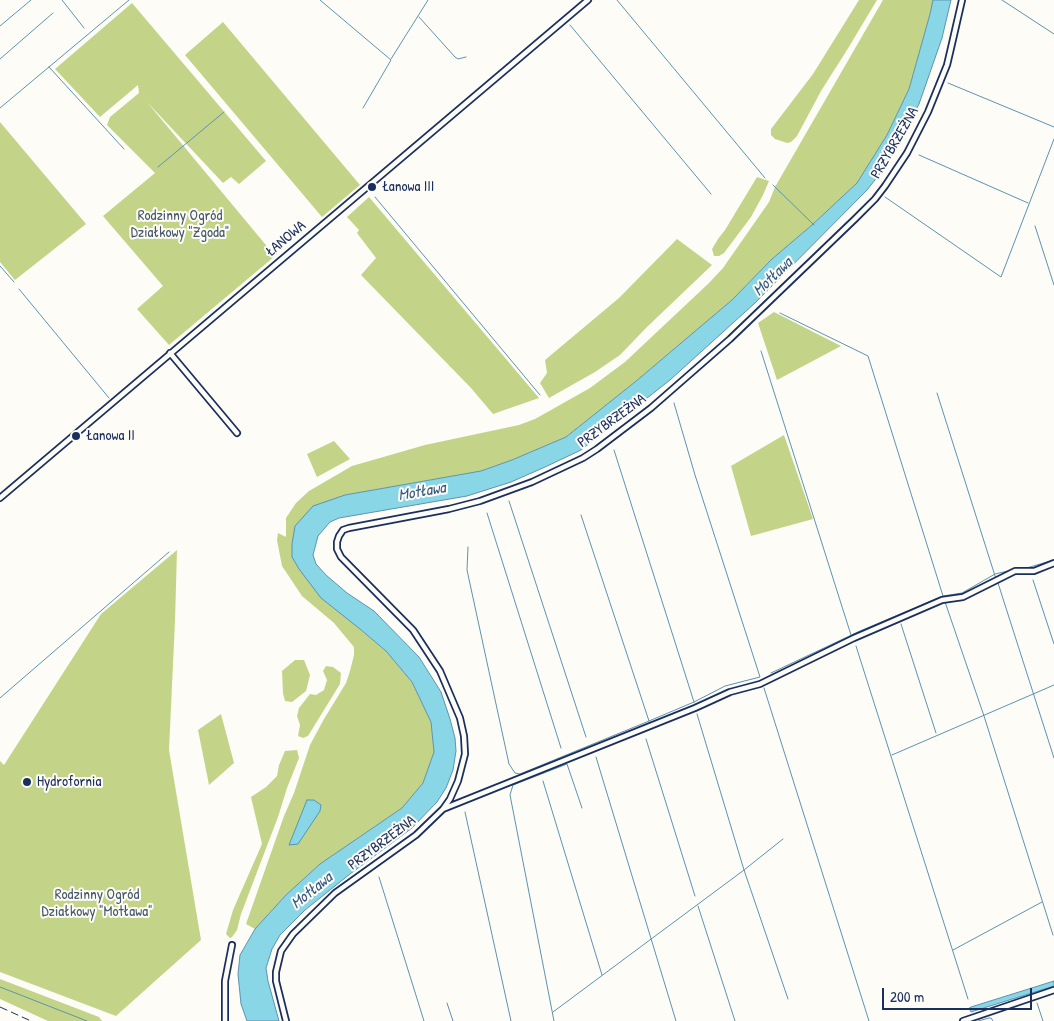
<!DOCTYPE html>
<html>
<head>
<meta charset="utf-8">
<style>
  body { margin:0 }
  #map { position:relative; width:1054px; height:1021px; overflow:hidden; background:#fdfcf7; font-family:"Patrick Hand",sans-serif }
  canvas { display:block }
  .scale { position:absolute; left:882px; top:988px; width:150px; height:22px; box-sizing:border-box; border:2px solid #1b2f5e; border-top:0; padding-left:6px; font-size:15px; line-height:18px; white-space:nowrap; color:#1b2f5e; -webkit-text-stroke:4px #fdfcf7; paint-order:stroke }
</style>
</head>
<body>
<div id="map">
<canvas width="1054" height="1021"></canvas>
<div class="scale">200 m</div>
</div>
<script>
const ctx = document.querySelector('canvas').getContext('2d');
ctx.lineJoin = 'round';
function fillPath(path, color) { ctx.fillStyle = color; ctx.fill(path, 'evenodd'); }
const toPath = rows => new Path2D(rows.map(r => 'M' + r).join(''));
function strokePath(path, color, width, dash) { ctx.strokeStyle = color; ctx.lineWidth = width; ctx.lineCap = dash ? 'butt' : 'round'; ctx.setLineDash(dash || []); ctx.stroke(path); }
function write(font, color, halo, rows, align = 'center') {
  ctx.font = font + ' "Patrick Hand",sans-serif'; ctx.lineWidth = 4; ctx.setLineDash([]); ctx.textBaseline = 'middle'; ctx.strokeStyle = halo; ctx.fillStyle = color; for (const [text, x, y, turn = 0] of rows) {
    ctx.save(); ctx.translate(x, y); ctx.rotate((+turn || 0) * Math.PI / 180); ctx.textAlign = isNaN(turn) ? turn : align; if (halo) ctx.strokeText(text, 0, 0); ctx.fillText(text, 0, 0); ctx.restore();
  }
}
const green = toPath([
  [859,0,877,0,847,50,821,91,797,136,791,142,787,143,775,139,771,135,771,129,813,74],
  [883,0,933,0,930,14,909,89,887,135,857,183,812,225,772,259,732,300,635,382,566,437,512,460,481,471,345,495,292,544,360,629,386,651,412,682,431,722,434,752,423,783,402,808,320,864,286,895,255,929,246,924,284,816,294,793,310,745,324,719,346,683,350,671,354,655,354,647,334,623,302,596,282,566,277,540,278,533,286,537,286,518,296,503,309,491,352,466,425,445,519,425,535,419,590,388,625,362,709,283,723,268,769,202,775,187],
  [132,3,266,161,239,184,231,177,223,183,147,102,275,256,169,345,137,309,163,286,103,216,155,173,107,125,110,117,139,93,138,85,100,117,55,69],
  [223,22,360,185,322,217,185,55],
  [0,122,86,224,15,280,0,262],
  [757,177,769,181,763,195,751,217,724,253,719,256,714,256,712,249,718,239,725,230],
  [369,197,539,398,493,414,471,388,361,275,376,258,357,233,359,230,347,217],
  [677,239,712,265,647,327,620,355,595,372,549,398,540,383,547,373,545,360,619,298],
  [774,312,841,346,777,380,758,323],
  [784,435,813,519,751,536,731,466],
  [334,441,350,459,317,477,307,454],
  [177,550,175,621,169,750,201,940,116,1016,0,972,0,761,4,765,101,614],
  [295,660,304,660,310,675,306,691,292,702,285,701,283,693,282,671],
  [326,666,333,667,341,673,340,684,308,736,303,738,298,736,300,725,297,716,299,708,310,694,316,695,324,690,327,680,323,671],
  [221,714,234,763,209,785,198,730],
  [297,750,299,758,287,788,278,817,241,914,237,930,232,937,230,938,226,934,233,910,262,844,251,797,266,787,277,776,279,765,285,751],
  [0,979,99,1017,102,1021,48,1021,0,999]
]);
const water = toPath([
  [933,0,951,0,942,38,919,104,886,166,867,190,755,303,670,380,581,450,545,467,511,482,467,496,339,518,330,522,318,536,313,555,316,564,326,575,347,593,374,611,419,657,441,692,450,719,455,738,456,751,453,770,446,788,437,802,412,828,350,874,305,910,280,935,272,949,266,968,268,981,279,1021,247,1021,241,1004,238,974,240,955,255,929,286,895,320,864,402,808,423,783,434,752,431,722,412,682,386,651,360,629,321,598,299,569,292,557,292,544,295,526,313,506,345,495,481,471,512,460,566,437,635,382,732,300,772,259,812,225,857,183,887,135,909,89,930,14,933,0],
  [307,800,314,800,321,805,320,811,298,844,289,845,307,800],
  [1054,981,1054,986,971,1012,969,1008,971,1007,1054,981]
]);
const stream = toPath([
  [62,0,84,28],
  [320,0,391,60,363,108],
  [617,0,765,178],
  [1002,0,1054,34],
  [419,17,455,57,458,59,466,57],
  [570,25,711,194],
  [0,26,31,0],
  [0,59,53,13],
  [391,59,428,0],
  [49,67,124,149],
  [948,83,1054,127],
  [0,108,129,0],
  [919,155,1028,203],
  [158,167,224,112],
  [773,185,814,225],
  [375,197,540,395],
  [885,197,1001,277,1054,139],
  [1035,226,1054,285],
  [0,266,14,282],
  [19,289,109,398],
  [780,313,868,356,943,596,984,716,1053,935],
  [761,351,851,635],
  [937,393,996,579],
  [614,450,694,702],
  [509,501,586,737],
  [487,513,561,748],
  [581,515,649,721],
  [468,547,467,570,509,764,515,773,520,774,649,721,694,702,725,686,760,677,695,475,674,403],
  [1021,569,1030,567,1054,560],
  [1033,580,1054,644],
  [998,583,1054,758],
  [901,624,936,733],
  [856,646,968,999],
  [771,673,860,631,943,596,962,593,995,574,1012,570],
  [764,688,869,1021],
  [0,698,169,552],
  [697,714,744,870,788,999],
  [646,739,695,896],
  [892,755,1054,685],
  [596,757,676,1021],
  [543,781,602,975],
  [465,812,511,1021],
  [379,877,424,1021],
  [698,906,735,1021],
  [953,950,1042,902],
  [0,987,87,1021],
  [447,1003,453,1021],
  [1037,1003,1043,1021],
  [553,1012,744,870,783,839],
  [554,1021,510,795,513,785,567,764,582,808],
  [978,1021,989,1018,991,1018,993,1021]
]);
const minor = toPath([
  [170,353,237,433],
  [0,498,588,0],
  [443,809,695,708,730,692,760,684,854,638,942,600,963,597,1015,571,1034,571,1054,563],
  [225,1021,225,981,232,945],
  [286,1021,276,981,276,972,281,951,293,934,335,893,416,835,443,809,450,799,458,781,465,754,464,736,460,718,440,671,413,630,341,557,337,549,337,542,339,536,343,530,349,528,449,509,480,501,532,482,583,458,597,449,651,408,730,339,855,219,875,199,885,186,907,153,928,112,947,65,951,48,962,0],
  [963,1021,1054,990]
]);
const rail = toPath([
  [0,1007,31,1021]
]);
const markers = [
  [372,187,5,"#1b2f5e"],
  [76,436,5,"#1b2f5e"],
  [27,782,5,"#1b2f5e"]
];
const streetNames = [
  ["PRZYBRZEŻNA",895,143,-60],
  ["ŁANOWA",286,239,-40],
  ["PRZYBRZEŻNA",612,421,-36],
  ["PRZYBRZEŻNA",382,843,-37]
];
const poiNames = [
  ["Łanowa III",382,187],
  ["Łanowa II",86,436],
  ["Hydrofornia",37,782]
];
const parkNames = [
  ["Rodzinny Ogród",180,216],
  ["Działkowy \"Zgoda\"",180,233],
  ["Rodzinny Ogród",97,895],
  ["Działkowy \"Motława\"",97,912]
];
const waterNames = [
  ["Motława",773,277,-44],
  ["Motława",422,492,-10],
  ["Motława",312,891,-39]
];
fillPath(green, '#c3d489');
fillPath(water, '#88d6e6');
strokePath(water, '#5c93b0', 1);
strokePath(stream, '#5c93b0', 1);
strokePath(minor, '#1b2f5e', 8);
strokePath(minor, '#fdfcf7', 4.5);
strokePath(rail, '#1b2f5e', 1, [8, 4]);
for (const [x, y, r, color] of markers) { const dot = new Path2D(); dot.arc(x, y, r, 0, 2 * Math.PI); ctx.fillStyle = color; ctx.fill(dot); strokePath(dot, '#fdfcf7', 2); }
write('15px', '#1b2f5e', '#fdfcf7', streetNames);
write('15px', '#1b2f5e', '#fdfcf7', poiNames, 'left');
write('15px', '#455869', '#fdfcf7', parkNames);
write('italic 16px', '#365980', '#fdfcf7', waterNames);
</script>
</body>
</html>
